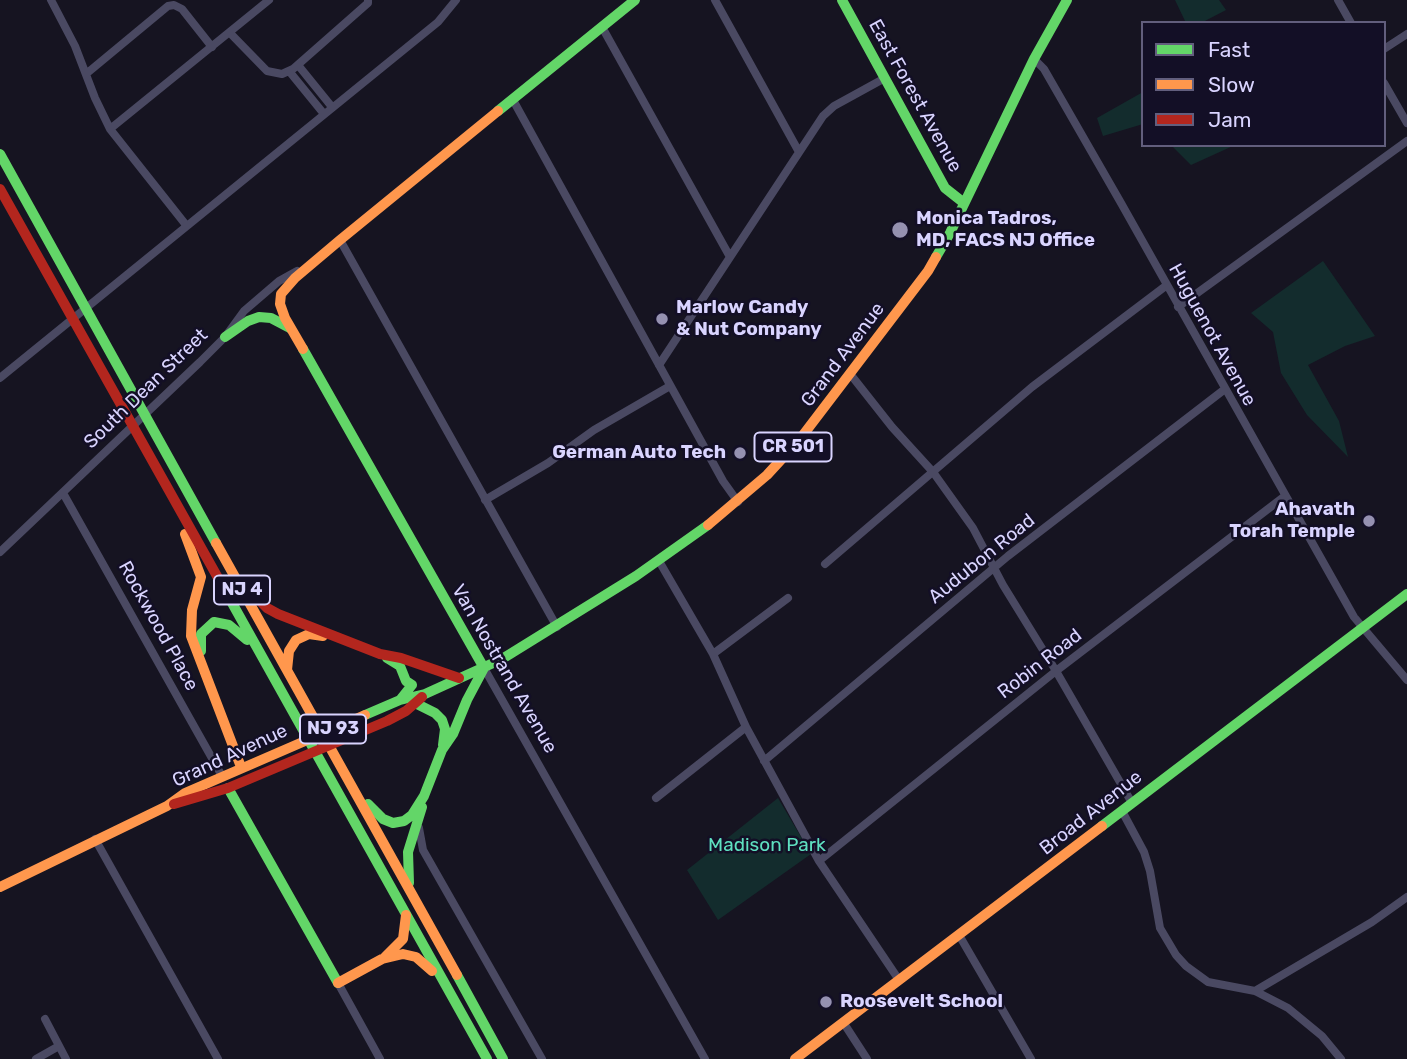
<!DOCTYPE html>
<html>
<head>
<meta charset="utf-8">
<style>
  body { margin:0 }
  #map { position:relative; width:1407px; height:1059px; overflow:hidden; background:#161421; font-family:Rubik,sans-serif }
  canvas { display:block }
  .legend { position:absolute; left:1141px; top:21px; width:245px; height:126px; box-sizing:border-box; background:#130f26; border:2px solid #625e7d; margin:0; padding:9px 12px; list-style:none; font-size:21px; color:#d9d4ff }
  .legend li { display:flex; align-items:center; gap:14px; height:35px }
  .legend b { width:35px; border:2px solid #625e7d }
</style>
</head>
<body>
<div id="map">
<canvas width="1407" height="1059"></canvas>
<ul class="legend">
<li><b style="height:9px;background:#63d668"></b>Fast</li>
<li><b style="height:9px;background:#ff974d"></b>Slow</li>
<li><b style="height:9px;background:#b3261e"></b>Jam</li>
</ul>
</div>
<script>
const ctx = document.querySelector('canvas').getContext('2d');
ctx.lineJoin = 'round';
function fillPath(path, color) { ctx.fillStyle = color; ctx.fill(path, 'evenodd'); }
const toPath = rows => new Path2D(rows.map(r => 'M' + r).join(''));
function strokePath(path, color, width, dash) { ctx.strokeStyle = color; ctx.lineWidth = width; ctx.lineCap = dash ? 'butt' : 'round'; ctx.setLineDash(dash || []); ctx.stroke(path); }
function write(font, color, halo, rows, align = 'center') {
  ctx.font = font + ' Rubik,sans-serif'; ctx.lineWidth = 5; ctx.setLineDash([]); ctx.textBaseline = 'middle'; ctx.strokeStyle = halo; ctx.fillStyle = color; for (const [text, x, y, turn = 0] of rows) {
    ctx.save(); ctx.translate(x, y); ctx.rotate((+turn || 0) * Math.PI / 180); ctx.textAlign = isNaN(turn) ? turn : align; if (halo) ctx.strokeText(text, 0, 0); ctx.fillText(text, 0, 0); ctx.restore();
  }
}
const green = toPath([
  [1175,0,1219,0,1226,10,1201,23,1186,23],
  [1143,92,1143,124,1103,136,1097,118],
  [1177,145,1235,145,1191,165,1173,147],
  [1323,261,1375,336,1345,346,1308,365,1339,421,1348,457,1307,415,1281,373,1273,332,1251,313],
  [778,798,811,854,718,920,687,870]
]);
const street = toPath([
  [51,0,75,46,95,98,110,129,186,225],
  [715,0,799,152],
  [1338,0,1351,23],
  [602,27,730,257],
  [230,33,267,71,282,74,293,69,368,3,368,0],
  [1384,49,1407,34],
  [1034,59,1044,69,1121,203,1354,617,1407,680],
  [298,65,332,107],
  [289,71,324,114],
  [86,74,168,6,174,5,182,9,212,47],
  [1384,83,1407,123],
  [513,100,723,481,738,502],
  [110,129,269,0],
  [340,240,557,627],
  [1178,307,1407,141],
  [659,365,823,116,834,106,885,78],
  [851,375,892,427,933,472,973,528,1003,585,1056,671,1132,803],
  [0,378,438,22,456,0],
  [63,493,222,776],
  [485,500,548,463,594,430,670,386],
  [0,552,200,362,225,337,244,311,279,281,297,271],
  [659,561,713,654,746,727,819,861,899,980],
  [825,564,1032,387,1167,285],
  [713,654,788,598],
  [484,668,705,1059],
  [764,761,1008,556,1225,389],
  [656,798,746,727],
  [1122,811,1144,852,1150,871,1160,928,1176,955,1186,966,1208,982,1255,991,1288,1008,1322,1036,1341,1059],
  [419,828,423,850,542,1059],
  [95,839,218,1059],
  [819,861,1056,671,1285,496],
  [959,935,1031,1059],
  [338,983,380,1059],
  [1255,991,1372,922,1407,897],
  [45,1019,66,1059],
  [843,1022,867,1059],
  [36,1059,59,1046]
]);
const fast = toPath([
  [842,0,945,188,964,203],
  [498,111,635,0],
  [0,154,216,543],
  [936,257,950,233,1034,59,1067,0],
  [225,337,248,321,259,317,271,318,290,328],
  [303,349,484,668],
  [222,585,487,1059],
  [201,651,201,634,214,622,229,625,247,640],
  [387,658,400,666,406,681,412,685,400,700],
  [415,703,435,713,442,720,445,729,443,745],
  [365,715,400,700,425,694,502,659,636,576,708,525],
  [228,788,338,983],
  [368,804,383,819,393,823,404,821,412,815,424,796,442,750,453,734,467,700,484,668],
  [1102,826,1407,594],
  [409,883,408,852,422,807],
  [457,975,503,1059]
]);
const slow = toPath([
  [303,349,285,318,280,304,281,294,295,278,340,240,498,111],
  [708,525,767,475,800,439,928,271,936,257],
  [185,534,201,577,192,610,191,636,241,767],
  [216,543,457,975],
  [287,670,289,651,296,640,309,634,323,636],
  [0,887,167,806,185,793,365,715],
  [385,957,403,939,406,915],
  [338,983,382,959,403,954,416,957,432,971],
  [795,1059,1102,826]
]);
const jam = toPath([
  [0,189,222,585],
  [247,588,267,608,278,614,380,654,401,658,459,678],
  [174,804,228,788,387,721,406,711,422,697]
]);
const markers = [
  [900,230,9,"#9591b1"],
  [662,319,7,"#9591b1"],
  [740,453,7,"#9591b1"],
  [1369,521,7,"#9591b1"],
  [826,1002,7,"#9591b1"]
];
const shields = [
  [793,447,77],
  [242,590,56],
  [333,729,66]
];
const shieldNames = [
  ["CR 501",793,447],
  ["NJ 4",242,590],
  ["NJ 93",333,729]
];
const streetNames = [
  ["East Forest Avenue",915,96,61],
  ["Huguenot Avenue",1212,335,61],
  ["Grand Avenue",843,355,-53],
  ["South Dean Street",146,389,-44],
  ["Audubon Road",982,559,-39],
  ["Rockwood Place",158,626,61],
  ["Robin Road",1040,664,-38],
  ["Van Nostrand Avenue",504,669,60],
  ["Grand Avenue",230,756,-25],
  ["Broad Avenue",1091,813,-38]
];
const poiNames = [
  ["Monica Tadros,",916,219],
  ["MD, FACS NJ Office",916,241],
  ["Marlow Candy",676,308],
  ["& Nut Company",676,330],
  ["German Auto Tech",726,453,"right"],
  ["Ahavath",1355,510,"right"],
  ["Torah Temple",1355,532,"right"],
  ["Roosevelt School",840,1002]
];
const parkNames = [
  ["Madison Park",767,846]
];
fillPath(green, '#132c2d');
strokePath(street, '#4a4962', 8);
strokePath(fast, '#63d668', 10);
strokePath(slow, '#ff974d', 10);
strokePath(jam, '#b3261e', 10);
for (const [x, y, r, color] of markers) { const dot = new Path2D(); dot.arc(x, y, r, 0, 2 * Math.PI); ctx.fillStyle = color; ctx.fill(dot); strokePath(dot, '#130f26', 2.5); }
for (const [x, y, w] of shields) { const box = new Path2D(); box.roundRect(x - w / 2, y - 14.5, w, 29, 5); ctx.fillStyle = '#130f26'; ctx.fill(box); strokePath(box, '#d9d4ff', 2); }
write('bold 18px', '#d9d4ff', null, shieldNames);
write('19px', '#d9d4ff', '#130f26', streetNames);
write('bold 19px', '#d9d4ff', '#130f26', poiNames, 'left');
write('19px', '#5fe0c0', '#130f26', parkNames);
</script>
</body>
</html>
